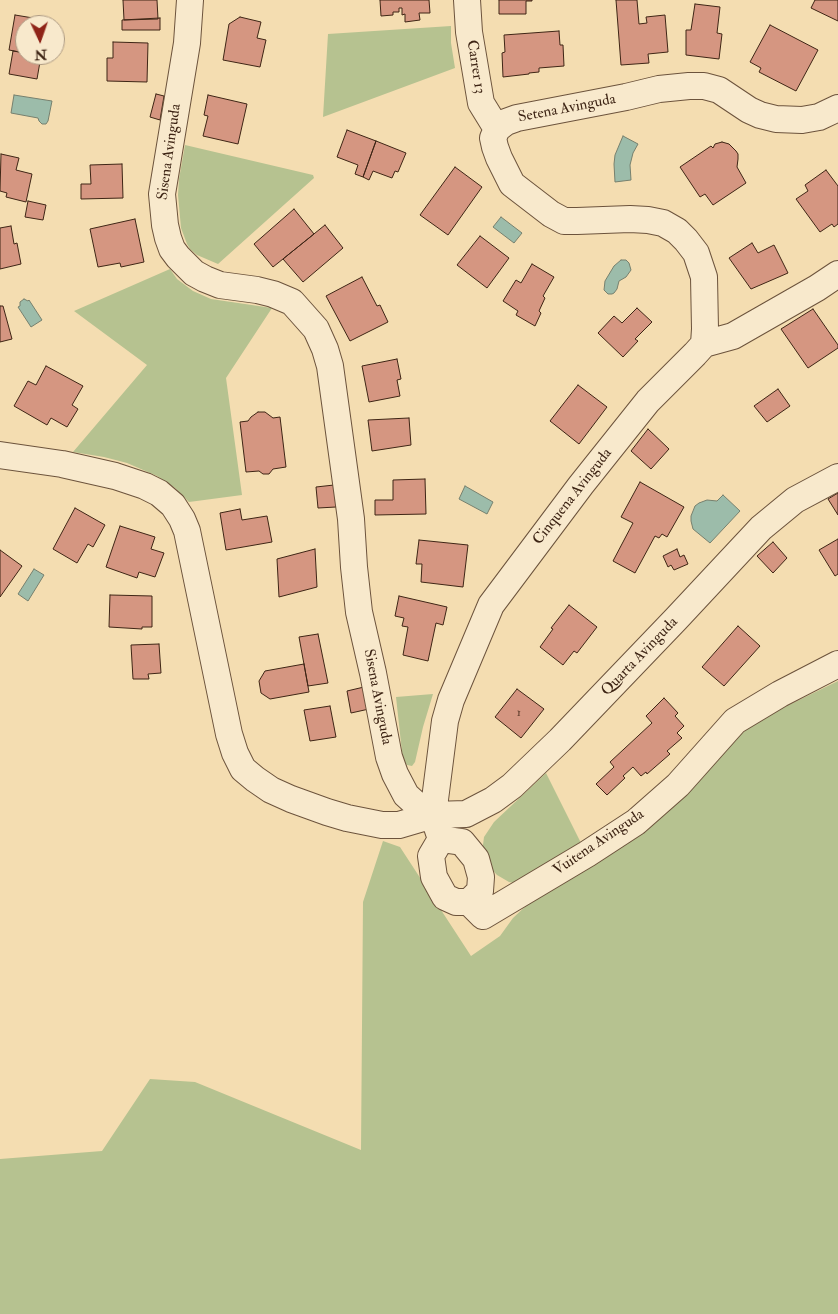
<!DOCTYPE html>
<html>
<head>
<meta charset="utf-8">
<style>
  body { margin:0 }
  #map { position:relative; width:838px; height:1314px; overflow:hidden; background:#f4ddb1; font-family:"IM FELL Double Pica",serif }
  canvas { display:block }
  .north { position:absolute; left:15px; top:15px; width:50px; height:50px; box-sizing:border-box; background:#f8e9cc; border:1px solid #ae9b83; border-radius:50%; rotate:177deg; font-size:14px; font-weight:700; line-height:20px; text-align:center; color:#3e2515 }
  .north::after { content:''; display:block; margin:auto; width:18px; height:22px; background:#8f2418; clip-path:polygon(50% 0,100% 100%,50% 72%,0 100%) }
</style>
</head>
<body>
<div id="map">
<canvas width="838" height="1314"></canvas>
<div class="north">N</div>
</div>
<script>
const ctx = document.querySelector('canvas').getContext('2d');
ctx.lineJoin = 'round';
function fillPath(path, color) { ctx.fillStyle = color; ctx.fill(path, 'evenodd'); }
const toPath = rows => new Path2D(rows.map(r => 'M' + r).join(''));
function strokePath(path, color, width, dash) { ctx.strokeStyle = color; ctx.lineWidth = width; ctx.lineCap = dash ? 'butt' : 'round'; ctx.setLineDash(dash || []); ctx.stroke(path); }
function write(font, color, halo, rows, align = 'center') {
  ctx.font = font + ' "IM FELL Double Pica",serif'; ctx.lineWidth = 4.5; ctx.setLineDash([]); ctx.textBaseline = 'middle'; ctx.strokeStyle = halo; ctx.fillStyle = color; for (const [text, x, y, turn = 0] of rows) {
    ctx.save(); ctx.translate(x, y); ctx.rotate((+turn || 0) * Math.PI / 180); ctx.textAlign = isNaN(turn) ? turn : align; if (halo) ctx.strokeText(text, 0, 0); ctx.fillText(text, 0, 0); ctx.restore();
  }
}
const green = toPath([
  [451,26,451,43,455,68,323,117,328,34],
  [185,145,313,175,314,178,218,264,197,255,190,249,187,244,181,228,178,195,179,179],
  [170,269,177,279,193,291,211,299,272,308,226,378,242,495,189,502,175,488,157,476,127,463,104,457,73,452,147,365,74,311],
  [838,681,838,1314,0,1314,0,1159,102,1151,150,1079,195,1082,361,1150,363,902,383,841,400,847,471,956,500,936,513,918,543,890,623,846,662,817,684,795,728,746,756,721],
  [433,694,423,727,415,762,412,766,407,765,404,762,402,752,396,697],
  [546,773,581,843,514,883,509,882,497,875,487,864,484,857,483,845,484,837,494,822]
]);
const water = toPath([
  [14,95,52,101,48,121,46,124,42,124,39,121,38,118,11,113,14,95],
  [623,136,638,144,633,153,630,165,631,180,615,182,614,164,615,155,623,136],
  [501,217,522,233,514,243,493,227,501,217],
  [621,260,626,260,629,263,631,270,626,277,619,281,617,289,614,293,612,294,608,294,604,290,605,281,614,266,621,260],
  [24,299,28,301,29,300,42,320,31,327,18,307,20,306,20,302,24,299],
  [465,486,493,502,487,514,459,499,465,486],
  [723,495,740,511,710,543,693,529,691,521,691,516,695,506,699,503,707,500,717,501,723,495],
  [34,569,44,575,28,601,18,594,34,569]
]);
const building = toPath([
  [123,0,157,0,158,19,124,20,123,0],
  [380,0,429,0,430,13,419,13,420,20,405,22,405,14,402,15,402,8,399,8,399,12,393,12,393,15,381,16,380,0],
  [499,0,532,0,532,1,526,1,526,14,499,14,499,0],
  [616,0,637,0,639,24,647,23,646,17,665,15,668,52,648,54,649,63,621,65,616,0],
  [815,0,838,0,838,21,811,8,815,0],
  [695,4,720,7,717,33,722,34,719,59,686,55,686,30,691,30,695,4],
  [15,15,51,21,50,25,25,25,25,53,9,50,15,15],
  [240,17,261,22,257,38,266,40,260,67,223,60,229,24,240,17],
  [160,18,160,30,122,30,122,20,160,18],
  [770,25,818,50,796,91,759,72,761,68,750,62,770,25],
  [559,31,560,45,563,45,564,66,539,68,539,72,529,73,529,74,503,77,502,53,505,52,504,35,559,31],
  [113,42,148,43,147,82,107,81,107,58,113,58,113,42],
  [13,51,25,53,25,55,41,56,37,79,9,74,13,51],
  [156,94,164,96,160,120,150,117,156,94],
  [208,95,247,104,238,144,203,136,208,116,204,115,208,95],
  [347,130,376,141,363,177,355,174,358,165,337,157,347,130],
  [376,141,406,153,398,172,395,171,392,178,373,171,369,180,363,177,376,141],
  [722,142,729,144,736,151,738,154,738,159,737,167,746,183,713,205,705,194,700,197,680,167,711,146,713,148,715,144,722,142],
  [1,154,19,158,16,170,32,174,26,202,6,197,7,193,0,191,1,154],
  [122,164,123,198,81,199,81,184,91,184,90,165,122,164],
  [455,167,482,187,448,235,420,215,455,167],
  [826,170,838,186,838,224,834,227,832,224,820,232,796,199,808,191,805,185,826,170],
  [28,201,46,205,43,220,25,217,28,201],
  [294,209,314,234,273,267,254,244,294,209],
  [135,219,144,262,121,267,120,263,98,267,90,229,135,219],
  [325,225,343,248,303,282,283,259,325,225],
  [11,226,14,244,17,243,21,264,0,269,0,228,11,226],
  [480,236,509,258,487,288,457,265,480,236],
  [752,243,758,253,774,245,788,273,751,289,729,258,752,243],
  [532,264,554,277,543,296,545,298,539,311,541,313,535,326,516,315,518,311,503,301,516,280,521,283,532,264],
  [362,277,377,306,380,305,388,322,350,341,326,296,362,277],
  [0,306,3,306,12,339,0,342,0,306],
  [637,308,652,322,635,339,638,341,623,357,598,333,614,316,622,323,637,308],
  [813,309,838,345,838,348,808,368,781,329,813,309],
  [397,359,401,379,397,380,400,396,369,402,362,366,397,359],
  [46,366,83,386,72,405,78,409,67,427,51,418,47,425,14,406,28,381,36,385,46,366],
  [578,385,607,407,579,444,550,421,578,385],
  [778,389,790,406,767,422,754,406,778,389],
  [258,412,265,412,273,418,280,417,286,467,273,469,269,474,263,474,259,471,246,472,240,422,248,421,251,417,258,412],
  [409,418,411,445,372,451,368,420,409,418],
  [648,429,669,449,651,469,631,451,648,429],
  [425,479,426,514,375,515,375,500,393,500,393,480,425,479],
  [640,482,684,507,667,537,662,534,659,538,655,536,635,573,613,561,633,523,621,517,640,482],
  [334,485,336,507,318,508,316,487,334,485],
  [838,493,838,515,828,499,838,493],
  [75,508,105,525,93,547,88,544,77,563,53,549,75,508],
  [240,509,242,520,267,516,272,542,226,550,220,513,240,509],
  [120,526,155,537,151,549,164,553,155,577,139,572,137,578,106,567,120,526],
  [838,539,838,574,835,576,819,550,838,539],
  [419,540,468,545,463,587,421,582,422,564,416,564,419,540],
  [773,542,787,558,773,573,757,556,773,542],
  [315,549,317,587,279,597,277,559,315,549],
  [677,549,680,557,684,555,688,564,674,570,671,565,668,567,663,556,677,549],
  [0,550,22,566,0,597,0,550],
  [110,595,152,596,152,627,142,627,142,629,109,627,110,595],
  [399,596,447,607,443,625,436,623,428,661,403,655,408,627,402,626,404,618,395,616,399,596],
  [569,605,597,627,577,653,574,651,563,665,540,647,553,629,551,628,569,605],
  [738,626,760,646,724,686,702,667,738,626],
  [318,634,328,683,308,686,299,637,318,634],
  [159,644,161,673,148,674,149,679,133,679,131,645,159,644],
  [304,664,309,692,270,699,261,693,259,681,265,671,304,664],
  [364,687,369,709,351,713,347,691,364,687],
  [517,689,544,709,521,738,495,717,517,689],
  [664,698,678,713,675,716,684,726,677,733,682,738,667,751,670,754,647,774,646,772,641,776,633,767,623,776,625,778,607,795,596,784,614,767,610,762,652,723,646,716,664,698],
  [330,706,336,737,310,741,304,710,330,706]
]);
const street = toPath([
  [190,0,187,43,162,194,165,225,168,238,172,249,178,257,194,273,205,279,220,285,257,290,273,294,292,302,316,329,325,349,330,366,351,519,354,567,359,612,373,673,389,757,395,774,406,795,417,805,433,815],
  [467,0,469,32,481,103,497,129],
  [838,274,817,288,733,336,704,344,695,354,648,401,581,485,491,605,451,700,445,721,433,815,441,839,431,856,434,877,445,897,456,902,469,902,483,916,587,854,636,822,678,785,735,721,780,694,838,664],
  [704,344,705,329,704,277,696,253,686,240,677,231,663,223,648,220,630,219,577,221,564,221,551,214,512,184,499,158,495,147,493,138,497,129,506,122,517,118,626,97,659,89,689,86,704,86,719,90,749,110,760,115,776,119,802,120,819,117,838,108],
  [0,455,62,464,115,476,145,486,159,493,173,505,182,519,187,531,229,734,235,753,243,769,255,779,271,790,291,799,327,812,347,818,382,825,399,825,433,815,466,814,493,800,512,786,560,740,676,619,761,528,795,500,838,477],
  [441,839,462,842,476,859,481,877,480,891,469,902]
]);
const numberNames = [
  ["1",519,713]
];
const streetNames = [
  ["Carrer 13",475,67,81],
  ["Setena Avinguda",567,109,-11],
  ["Sisena Avinguda",170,152,-82],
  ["Cinquena Avinguda",573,497,-52],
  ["Quarta Avinguda",640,657,-46],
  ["Sisena Avinguda",377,697,79],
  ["Vuitena Avinguda",599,843,-34]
];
fillPath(green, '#b6c290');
fillPath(water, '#9cbcaa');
strokePath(water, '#76806e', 1);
fillPath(building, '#d59681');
strokePath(building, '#3e2515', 1);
strokePath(street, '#6c533c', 28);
strokePath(street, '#f8e9cc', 26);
write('12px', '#644130', null, numberNames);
write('15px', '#3e2515', '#f8e9cc', streetNames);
</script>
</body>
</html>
